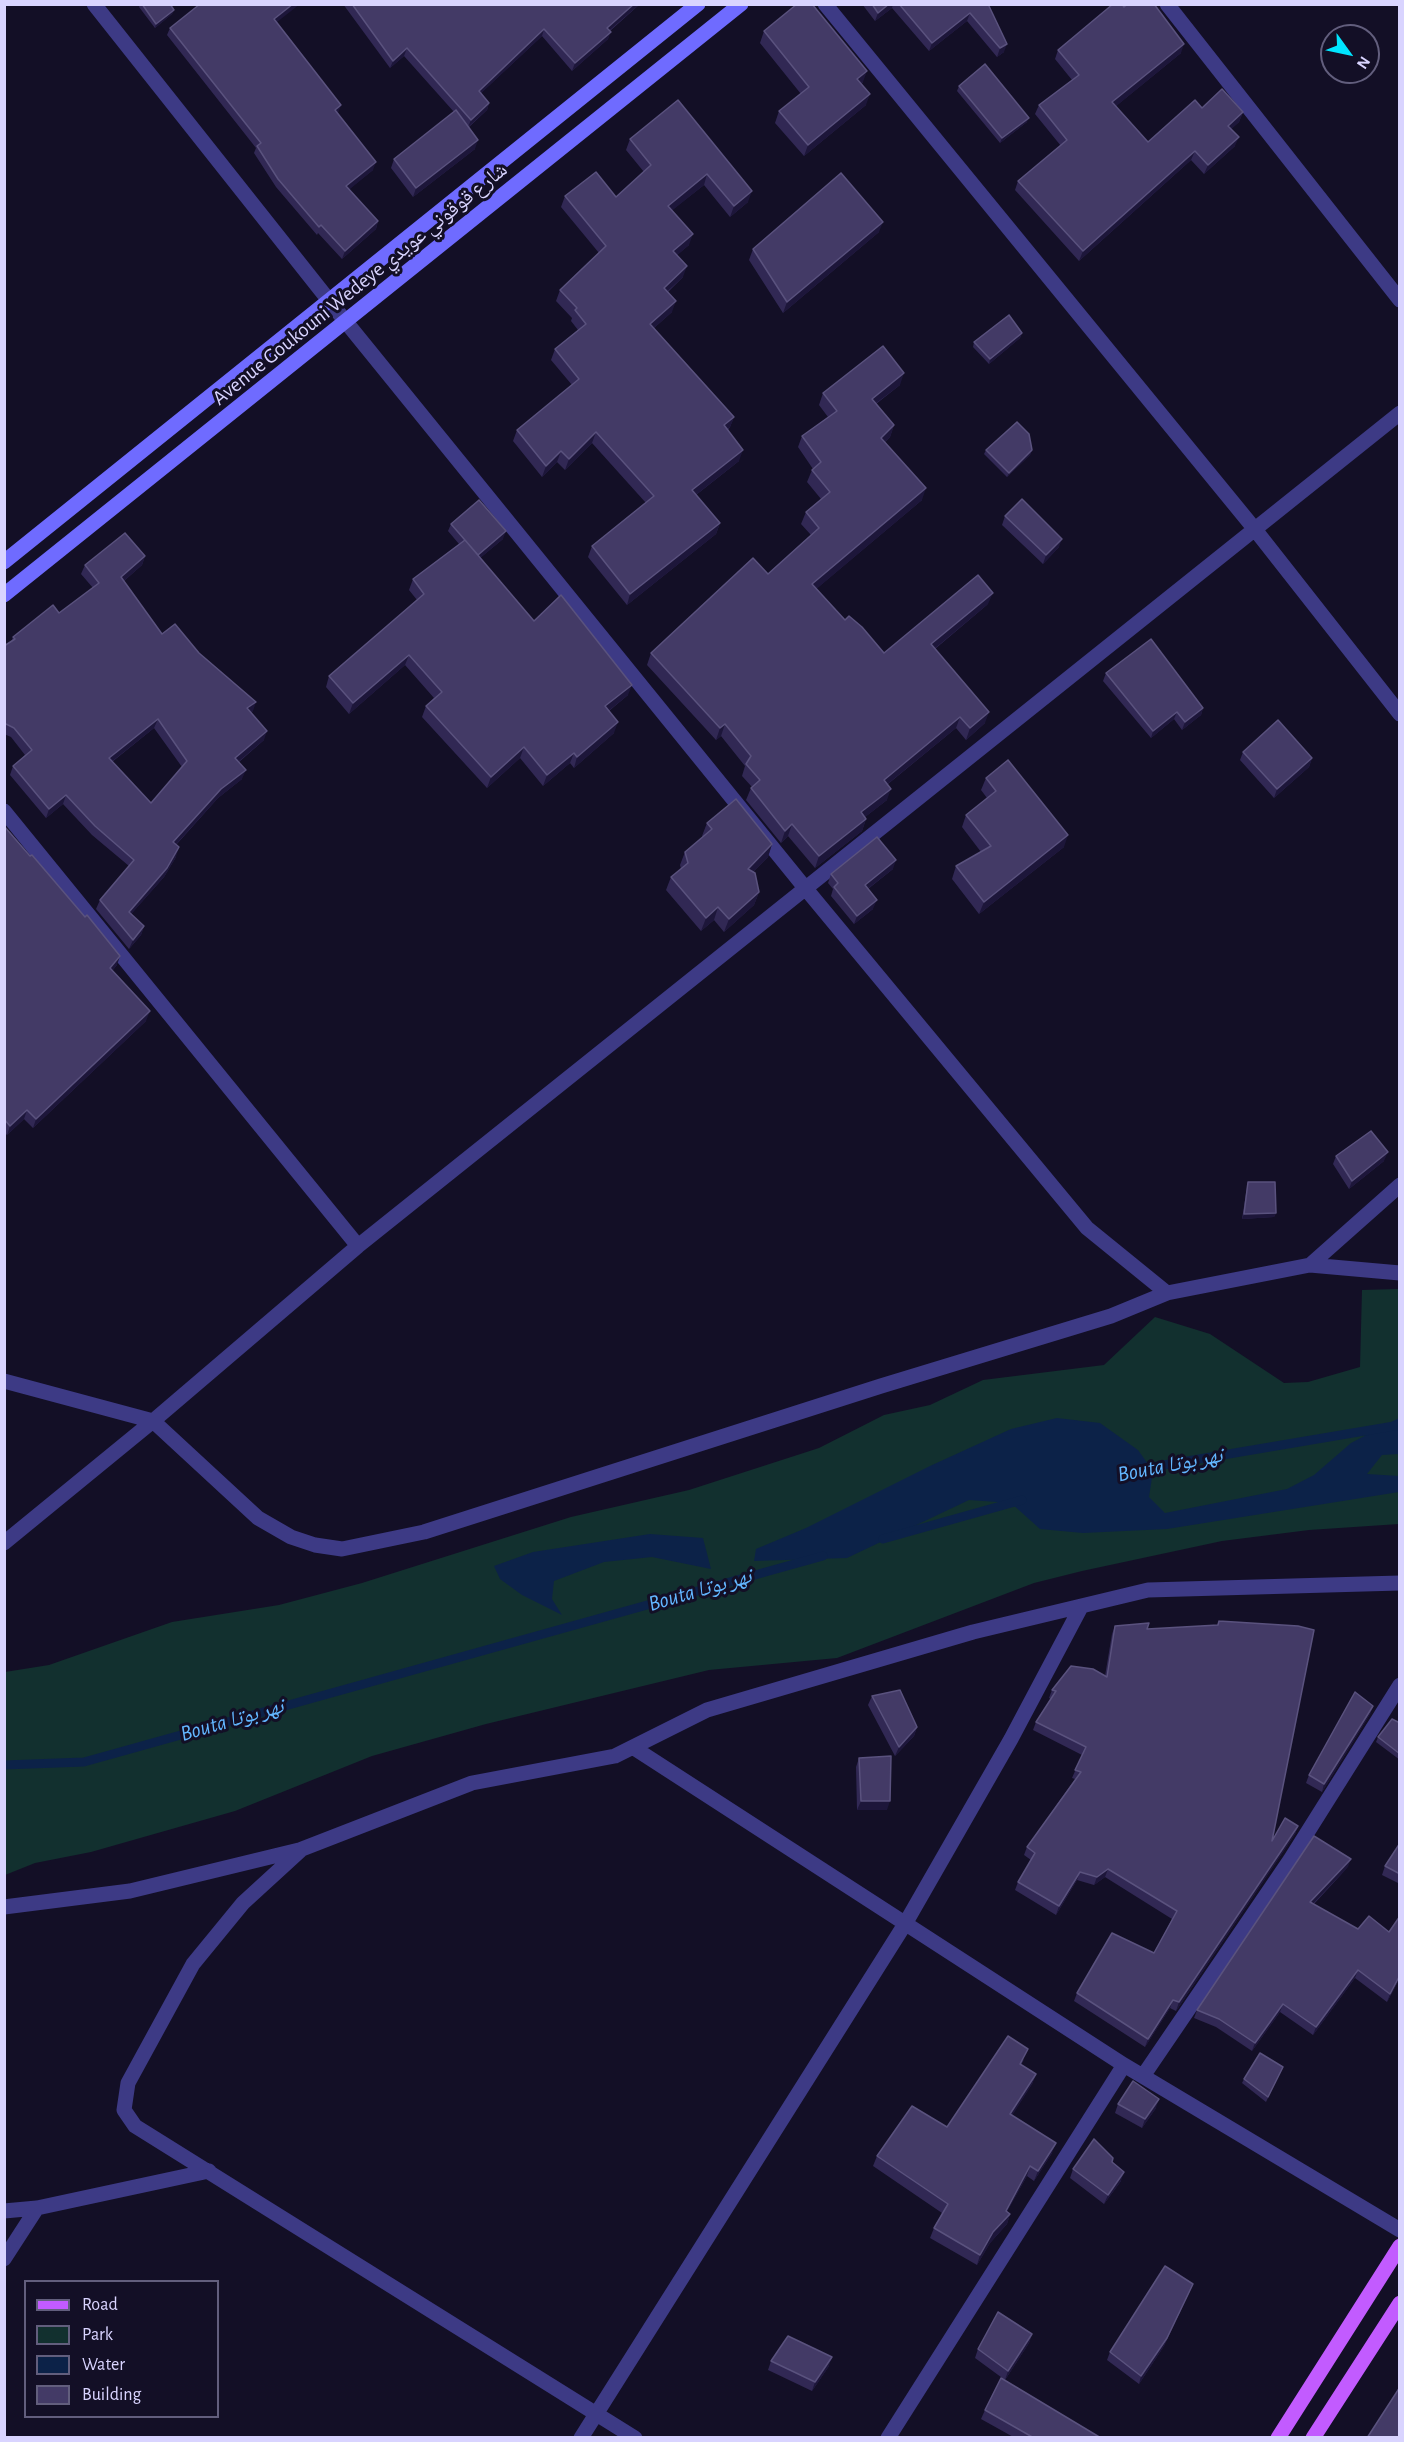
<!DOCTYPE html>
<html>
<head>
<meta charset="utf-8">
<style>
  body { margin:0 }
  #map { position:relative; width:1404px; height:2442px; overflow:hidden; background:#130f26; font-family:"Alegreya Sans",sans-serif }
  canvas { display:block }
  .frame { position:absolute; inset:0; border:6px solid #d9d4ff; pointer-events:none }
  .legend { position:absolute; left:24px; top:2280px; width:195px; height:138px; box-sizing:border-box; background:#130f26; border:2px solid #625e7d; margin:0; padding:8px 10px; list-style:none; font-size:18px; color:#d9d4ff }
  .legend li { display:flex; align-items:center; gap:12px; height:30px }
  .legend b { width:30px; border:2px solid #625e7d }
  .north { position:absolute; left:1320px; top:24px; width:60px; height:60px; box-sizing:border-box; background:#130f26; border:2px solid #625e7d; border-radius:50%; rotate:123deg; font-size:16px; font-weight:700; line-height:24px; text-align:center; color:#d9d4ff }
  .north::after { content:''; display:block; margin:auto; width:21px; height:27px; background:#00e5ff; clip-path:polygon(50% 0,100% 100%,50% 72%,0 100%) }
</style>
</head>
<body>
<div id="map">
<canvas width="1404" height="2442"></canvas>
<div class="frame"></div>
<ul class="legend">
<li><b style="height:8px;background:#c25bff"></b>Road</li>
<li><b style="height:16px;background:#12302f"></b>Park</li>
<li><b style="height:16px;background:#0c2248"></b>Water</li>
<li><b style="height:16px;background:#433a66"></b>Building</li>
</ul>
<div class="north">N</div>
</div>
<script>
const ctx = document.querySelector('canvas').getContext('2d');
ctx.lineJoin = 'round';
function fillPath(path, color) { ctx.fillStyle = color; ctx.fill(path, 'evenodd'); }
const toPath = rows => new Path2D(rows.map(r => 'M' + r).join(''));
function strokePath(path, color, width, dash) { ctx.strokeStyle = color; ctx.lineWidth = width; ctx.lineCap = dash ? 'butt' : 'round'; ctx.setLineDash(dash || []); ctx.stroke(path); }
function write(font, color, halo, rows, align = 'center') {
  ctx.font = font + ' "Alegreya Sans","Noto Naskh Arabic",sans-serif'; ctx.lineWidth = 6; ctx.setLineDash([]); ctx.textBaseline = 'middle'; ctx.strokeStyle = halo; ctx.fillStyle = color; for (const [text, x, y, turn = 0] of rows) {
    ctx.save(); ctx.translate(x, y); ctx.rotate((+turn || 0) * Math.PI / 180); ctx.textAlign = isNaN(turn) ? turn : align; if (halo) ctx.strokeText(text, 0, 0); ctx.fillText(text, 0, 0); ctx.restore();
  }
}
const green = toPath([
  [1399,1289,1399,1524,1309,1530,1222,1541,1082,1571,1034,1583,837,1658,709,1670,486,1724,372,1756,235,1811,91,1852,35,1863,5,1875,5,1672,49,1665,172,1622,279,1605,362,1583,571,1517,689,1490,819,1448,884,1415,930,1405,983,1380,1104,1365,1155,1317,1210,1334,1284,1383,1308,1382,1360,1367,1362,1290]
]);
const water = toPath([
  [1057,1418,1100,1423,1138,1450,1153,1471,1149,1497,1165,1513,1287,1489,1314,1475,1351,1443,1399,1418,1399,1454,1382,1455,1367,1474,1399,1476,1399,1492,1167,1529,1083,1533,1040,1529,1011,1503,969,1500,847,1558,754,1561,756,1549,806,1528,930,1466,1011,1429],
  [650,1534,703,1538,711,1569,652,1557,604,1562,554,1581,552,1599,562,1615,522,1595,500,1579,494,1566,533,1552]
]);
const stream = toPath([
  [1140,1469,1400,1425],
  [883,1539,1022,1500],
  [4,1765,84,1762,823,1556]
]);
const street = toPath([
  [94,4,346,322,806,889,1087,1228,1167,1293],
  [825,4,1253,527,1400,714],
  [1167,4,1400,300],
  [4,811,358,1246],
  [1310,1265,1400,1185],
  [4,1381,153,1421,258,1518,291,1537,315,1545,342,1549,424,1532,881,1386,1111,1316,1167,1293,1310,1265,1400,1273],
  [4,1543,153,1421,358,1246,1400,413],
  [634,1748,1124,2065,1400,2230],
  [4,1907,130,1891,299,1850],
  [1143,2076,1290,1860,1400,1685],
  [4,2211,37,2208,209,2171],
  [4,2259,37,2208],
  [581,2438,905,1924,1011,1739,1081,1607],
  [635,2438,135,2126,124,2110,128,2083,193,1964,243,1903,302,1849,472,1783,615,1756,707,1710,973,1632,1148,1590,1400,1583],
  [888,2438,1124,2065]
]);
const secondary = toPath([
  [4,562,698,4],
  [4,595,741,4]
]);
const primary = toPath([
  [1278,2438,1400,2246],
  [1313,2438,1400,2303]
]);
const wall = toPath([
  [140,4,170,4,174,10,172,14,155,28,139,7],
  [343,4,640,4,610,31,608,39,572,71,542,36,481,93,489,103,487,110,469,127,475,149,413,197,391,168,394,159,454,112,404,56,390,68],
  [862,4,988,4,1004,52,997,57,967,21,929,51,892,8,875,21],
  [1124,7,1181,53,1116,106,1148,142,1202,108,1243,112,1239,122,1231,129,1235,146,1204,174,1191,160,1079,261,1015,190,1018,181,1061,146,1035,114,1039,105,1072,80,1055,59,1058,50],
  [277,22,341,105,337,113,373,170,349,189,378,221,376,229,342,259,318,233,317,235,276,187,254,153,256,148,167,35,170,28],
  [764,31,863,82,861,84,866,105,804,156,775,123,779,111,801,94,760,43],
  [959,86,1027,122,1000,143,957,91],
  [678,100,748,202,730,217,704,185,672,210,689,245,677,255,683,277,668,292,672,312,654,328,734,417,730,427,728,430,739,461,696,495,720,523,716,534,627,605,588,557,592,546,646,503,592,443,565,470,557,462,542,477,513,441,517,430,572,385,551,360,555,349,578,330,571,321,572,318,556,301,560,290,599,253,561,207,565,196,616,197,644,172,626,150,630,139],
  [879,232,783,313,749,260,753,249],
  [1022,333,1020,338,989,364,973,347,974,342],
  [900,385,876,404,894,425,890,437,885,442,922,500,816,589,845,620,884,653,988,604,935,649,985,723,966,740,956,728,888,784,887,800,865,817,866,819,862,831,815,868,788,836,781,843,746,800,751,788,752,787,742,776,745,766,721,736,716,740,647,665,651,653,768,574,811,535,801,524,806,512,821,499,807,482,812,470,813,469,798,447,802,436,828,417,819,405,823,393],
  [986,450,1032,450,1030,455,1007,477,984,454],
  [1005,516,1059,547,1043,564,1002,525],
  [451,524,503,539,480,558,534,621,628,695,609,711,614,733,574,768,570,763,543,786,520,758,487,788,422,717,426,706,434,698,405,665,349,714,326,687,329,676,417,600,409,590,413,579,459,544,448,531],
  [145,556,142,565,124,581,162,634,199,653,253,711,251,712,264,740,239,762,242,779,218,798,176,845,176,857,164,877,131,914,144,926,141,935,129,949,96,909,100,900,129,866,92,835,63,804,46,818,10,775,13,766,25,755,11,737,4,734,4,646,11,642,13,637,59,613,93,588,81,574,85,565],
  [154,728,182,767,151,803,112,762],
  [1106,673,1203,708,1201,715,1182,730,1174,719,1151,738,1103,681],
  [1243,752,1312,758,1309,767,1274,798,1240,760],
  [986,778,1064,847,979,914,952,879,956,866,981,852,962,827,966,815,987,798,981,790],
  [707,823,772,844,768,857,753,872,759,892,754,905,724,932,714,920,701,931,666,890,671,877,681,869,680,865,685,852,703,837,702,836],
  [4,826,117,965,112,971,146,1021,33,1128,24,1119,7,1135,4,1132],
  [893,869,868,889,873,909,854,924,831,896,833,889,828,883,831,874],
  [1336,1156,1384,1161,1349,1189,1333,1164],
  [1248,1182,1276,1213,1274,1217,1242,1219,1247,1187],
  [1219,1621,1272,1841,1298,1826,1295,1834,1176,2011,1170,2008,1145,2047,1074,2001,1077,1993,1154,1953,1172,1919,1105,1877,1094,1885,1077,1880,1056,1915,1015,1890,1018,1882,1031,1860,1024,1855,1027,1847,1075,1779,1072,1778,1082,1755,1033,1730,1036,1722,1051,1699,1049,1698,1052,1690,1105,1676,1112,1634,1115,1626,1147,1629,1217,1625],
  [872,1696,917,1727,914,1736,895,1756,868,1705],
  [1373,1706,1370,1714,1322,1792,1306,1783,1309,1775],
  [1400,1723,1400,1760,1376,1742,1378,1737],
  [859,1758,887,1810,857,1810,856,1767],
  [1400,1843,1400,1884,1382,1875,1385,1866],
  [1348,1867,1314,1904,1400,1978,1387,2002,1355,1978,1313,2035,1280,2012,1252,2051,1216,2027,1194,2018,1197,2010],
  [1024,2059,1021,2065,1036,2074,1032,2084,1012,2115,1052,2153,1034,2181,1027,2176,1007,2211,1010,2214,1007,2224,990,2243,977,2265,930,2238,934,2228,942,2213,873,2166,877,2156,947,2127],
  [1283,2067,1266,2102,1242,2083,1244,2079],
  [1118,2104,1156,2108,1142,2128,1115,2113],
  [1112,2162,1121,2181,1104,2204,1070,2178,1073,2169],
  [1190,2291,1164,2346,1139,2384,1107,2360,1110,2352],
  [1032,2334,1029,2343,1005,2380,975,2358,978,2349],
  [771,2361,829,2366,812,2391,768,2370],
  [985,2410,1101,2438,1015,2438,981,2419]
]);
const shadedWall = toPath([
  [293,4,300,4,272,26,274,19],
  [634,4,640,4,604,35,607,28],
  [889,4,893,4,892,8,875,21,878,13],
  [174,10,172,14,155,28,156,24],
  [970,13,967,21,929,51,932,43],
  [544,29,542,36,476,98,479,91],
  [611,32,608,39,572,71,575,63],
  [1007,44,1004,52,997,57,1000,48],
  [1184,44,1181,53,1109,112,1112,102],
  [407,48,404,56,390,68,393,61],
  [867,71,863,82,853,90,857,79],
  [870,94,866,105,804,156,808,145],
  [489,103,487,110,468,127,471,120],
  [341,105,338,113,332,117,335,110],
  [1243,112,1239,122,1225,135,1228,126],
  [1029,118,1027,122,1000,143,1002,138],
  [1239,137,1235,146,1204,174,1208,165],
  [478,140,475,149,413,197,416,188],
  [1195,151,1191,160,1079,261,1083,251],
  [376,162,373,170,344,194,346,186],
  [707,174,704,185,664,217,668,206],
  [752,191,748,202,730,217,734,206],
  [378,221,376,229,342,259,345,251],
  [883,222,879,232,783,313,787,302],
  [693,234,689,245,669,262,673,251],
  [687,266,683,277,660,298,664,288],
  [676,301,672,312,646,335,650,324],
  [1022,333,1020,338,989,364,990,359],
  [904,373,900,385,867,410,872,399],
  [734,417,730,427,720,436,724,425],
  [894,425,890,437,877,449,881,438],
  [596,432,592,443,565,470,569,459],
  [743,450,739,461,688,501,692,490],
  [1032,450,1030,455,1007,477,1009,473],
  [561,451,557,462,542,477,546,466],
  [926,488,922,500,808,596,812,584],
  [720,523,716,534,627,605,630,594],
  [506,531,503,539,474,563,477,555],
  [1062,539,1059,547,1043,564,1046,555],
  [145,556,142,565,118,586,121,577],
  [993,593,988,604,927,655,931,644],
  [409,655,405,665,349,714,353,703],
  [632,685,628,695,601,717,605,706],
  [256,702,253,711,244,717,247,708],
  [1203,708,1201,715,1182,730,1185,722],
  [989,712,985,723,966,740,970,728],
  [1177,712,1174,719,1151,738,1153,731],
  [960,717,956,728,879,791,884,780],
  [158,719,154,728,105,767,109,758],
  [618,722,614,733,574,768,577,757],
  [725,724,721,736,716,740,720,728],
  [267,731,264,740,232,767,235,758],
  [524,747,520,758,487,788,491,777],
  [574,753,570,763,543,786,547,775],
  [1312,758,1309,767,1274,798,1277,789],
  [246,770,242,779,218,798,170,851,173,842,221,789],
  [891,789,887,800,856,824,861,812],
  [66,795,63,804,46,818,49,809],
  [866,819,862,831,815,868,819,856],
  [792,824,788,836,781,843,785,831],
  [1068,835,1064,847,979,914,984,902],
  [772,844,768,857,743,882,748,869],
  [179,847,176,857,164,877,125,921,129,912],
  [896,860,893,869,861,894,865,885],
  [759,892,754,905,724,932,729,919],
  [877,900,873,909,854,924,857,916],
  [718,907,714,920,701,931,706,918],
  [144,926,141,935,129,949,133,940],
  [120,956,117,965,106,978,110,968],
  [150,1011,146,1021,33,1128,36,1119],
  [27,1110,24,1119,7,1135,10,1126],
  [1388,1152,1384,1161,1349,1189,1352,1181],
  [1276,1213,1274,1217,1242,1219,1244,1214],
  [1373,1706,1370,1714,1322,1792,1324,1784],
  [917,1727,914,1736,895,1756,899,1747],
  [861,1801,890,1801,887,1810,857,1810],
  [1298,1826,1295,1834,1176,2011,1179,2002],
  [1351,1859,1348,1867,1307,1910,1310,1902],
  [1108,1869,1105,1877,1094,1885,1097,1877],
  [1080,1872,1077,1880,1056,1915,1059,1906],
  [1358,1970,1355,1978,1313,2035,1316,2027],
  [1400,1975,1400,1978,1387,2002,1390,1994],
  [1173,2000,1170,2008,1145,2047,1148,2039],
  [1283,2004,1280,2012,1252,2051,1255,2043],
  [1036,2074,1032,2084,1007,2124,1010,2114],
  [1159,2099,1156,2108,1142,2128,1145,2119],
  [1056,2143,1052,2153,1034,2181,1038,2171],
  [1030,2166,1027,2176,1002,2221,1006,2211],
  [1124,2172,1121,2181,1104,2204,1108,2195],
  [1010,2214,1007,2224,990,2243,977,2265,980,2255,993,2232],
  [1193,2284,1164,2346,1139,2384,1141,2376],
  [1032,2334,1029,2343,1005,2380,1008,2371],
  [832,2357,829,2366,812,2391,815,2382]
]);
const building = toPath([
  [142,4,170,4,174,10,156,24,142,4],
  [200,4,293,4,274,19,341,105,335,110,376,162,346,186,378,221,345,251,321,225,319,227,278,179,257,146,261,143,170,28,200,4],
  [352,4,634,4,607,28,611,32,575,63,544,29,479,91,489,103,471,120,407,48,393,61,352,4],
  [797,4,812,4,867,71,857,79,870,94,808,145,779,111,809,87,764,31,797,4],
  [872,4,889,4,878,13,872,4],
  [899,4,988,4,1007,44,1000,48,970,13,932,43,899,4],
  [1113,4,1122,4,1124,7,1128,4,1154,4,1184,44,1112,102,1148,142,1195,100,1202,108,1222,89,1243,112,1228,126,1239,137,1208,165,1195,151,1083,251,1018,181,1067,140,1039,105,1079,75,1058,50,1113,4],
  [985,64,1029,118,1002,138,959,86,985,64],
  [678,100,752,191,734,206,707,174,668,206,693,234,673,251,687,266,664,288,676,301,650,324,734,417,724,425,743,450,692,490,720,523,630,594,592,546,654,496,596,432,569,459,561,451,546,466,517,430,579,379,555,349,586,324,575,310,577,308,560,290,606,246,565,196,596,172,616,197,651,165,630,139,678,100],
  [456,110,478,140,416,188,394,159,456,110],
  [841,173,883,222,787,302,753,249,841,173],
  [1009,315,1022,333,990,359,974,342,1009,315],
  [883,346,904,373,872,399,894,425,881,438,926,488,812,584,845,620,849,616,862,627,884,653,978,575,993,593,931,644,989,712,970,728,960,717,884,780,891,789,861,812,866,819,819,856,792,824,785,831,751,788,760,780,746,764,751,756,725,724,720,728,651,653,753,558,768,574,819,528,806,512,830,492,812,470,821,462,802,436,837,411,823,393,883,346],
  [1017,422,1029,434,1032,450,1009,473,986,450,1017,422],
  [1022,499,1062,539,1046,555,1005,516,1022,499],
  [479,500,506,531,478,555,451,524,479,500],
  [125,533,145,556,121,577,162,634,175,624,199,653,256,702,247,708,267,731,235,758,246,770,221,789,173,842,179,847,167,868,129,912,144,926,133,940,100,900,134,860,95,826,66,795,49,809,13,766,32,750,14,728,4,723,4,646,15,639,13,637,53,605,59,613,99,583,85,565,125,533],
  [158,719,187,761,151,803,109,758,158,719],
  [465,540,534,621,561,595,632,685,605,706,618,722,577,757,574,753,547,775,524,747,491,777,426,706,442,692,409,655,353,703,329,676,424,594,413,579,465,540],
  [1151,639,1203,708,1185,722,1177,712,1153,731,1106,673,1151,639],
  [1278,720,1312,758,1277,789,1243,752,1278,720],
  [1008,760,1068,835,984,902,956,866,991,846,966,815,996,791,986,778,1008,760],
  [736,799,772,844,748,869,755,873,759,892,729,919,718,907,706,918,671,877,688,863,685,852,712,829,707,823,736,799],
  [4,826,30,856,32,855,85,917,87,915,120,956,110,968,150,1011,36,1119,27,1110,10,1126,4,1119,4,826],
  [877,837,896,860,865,885,877,900,857,916,834,887,838,883,831,874,877,837],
  [1371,1131,1388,1152,1352,1181,1336,1156,1371,1131],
  [1248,1182,1275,1182,1276,1213,1244,1214,1248,1182],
  [1219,1621,1298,1626,1314,1630,1272,1841,1285,1818,1298,1826,1179,2002,1173,2000,1148,2039,1077,1993,1112,1933,1154,1953,1177,1911,1108,1869,1097,1877,1080,1872,1059,1906,1018,1882,1035,1853,1027,1847,1081,1772,1075,1770,1086,1747,1036,1722,1056,1691,1052,1690,1071,1666,1093,1669,1107,1677,1115,1626,1149,1623,1147,1629,1218,1625,1219,1621],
  [900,1690,917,1727,899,1747,872,1696,900,1690],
  [1355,1692,1373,1706,1324,1784,1309,1775,1355,1692],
  [1392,1719,1400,1723,1400,1754,1378,1737,1392,1719],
  [891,1756,890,1801,861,1801,859,1758,891,1756],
  [1314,1836,1351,1859,1310,1902,1358,1929,1369,1916,1389,1932,1400,1916,1400,1975,1390,1994,1358,1970,1316,2027,1283,2004,1255,2043,1219,2019,1197,2010,1314,1836],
  [1400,1843,1400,1874,1385,1866,1400,1843],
  [1008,2036,1028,2049,1020,2064,1036,2074,1010,2114,1056,2143,1038,2171,1030,2166,1006,2211,1010,2214,993,2232,980,2255,934,2228,948,2204,877,2156,912,2106,947,2127,1008,2036],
  [1260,2053,1283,2067,1268,2097,1244,2079,1260,2053],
  [1133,2081,1159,2099,1145,2119,1118,2104,1133,2081],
  [1094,2139,1113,2158,1112,2162,1124,2172,1108,2195,1073,2169,1094,2139],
  [1165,2266,1193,2284,1167,2338,1141,2376,1110,2352,1165,2266],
  [998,2312,1032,2334,1008,2371,978,2349,998,2312],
  [788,2336,832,2357,815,2382,771,2361,788,2336],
  [1001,2378,1101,2438,1034,2438,985,2410,1001,2378],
  [1400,2387,1400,2438,1367,2438,1400,2387]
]);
const streetNames = [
  ["Avenue Goukouni Wedeye شارع قوقوني عويدي",360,284,-39]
];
const waterNames = [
  ["Bouta نهر بوتا",1170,1465,-11],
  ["Bouta نهر بوتا",700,1590,-16],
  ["Bouta نهر بوتا",232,1720,-16]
];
fillPath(green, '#12302f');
fillPath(water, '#0c2248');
strokePath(stream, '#0c2248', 9);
strokePath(street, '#3d3a85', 15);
strokePath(secondary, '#6f6bff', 15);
strokePath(primary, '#c25bff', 15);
fillPath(wall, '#312854');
fillPath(shadedWall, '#1d163a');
fillPath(building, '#433a66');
strokePath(building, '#5a527e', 1.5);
write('21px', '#d9d4ff', '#130f26', streetNames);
write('italic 22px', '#62b6ff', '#130f26', waterNames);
</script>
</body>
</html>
